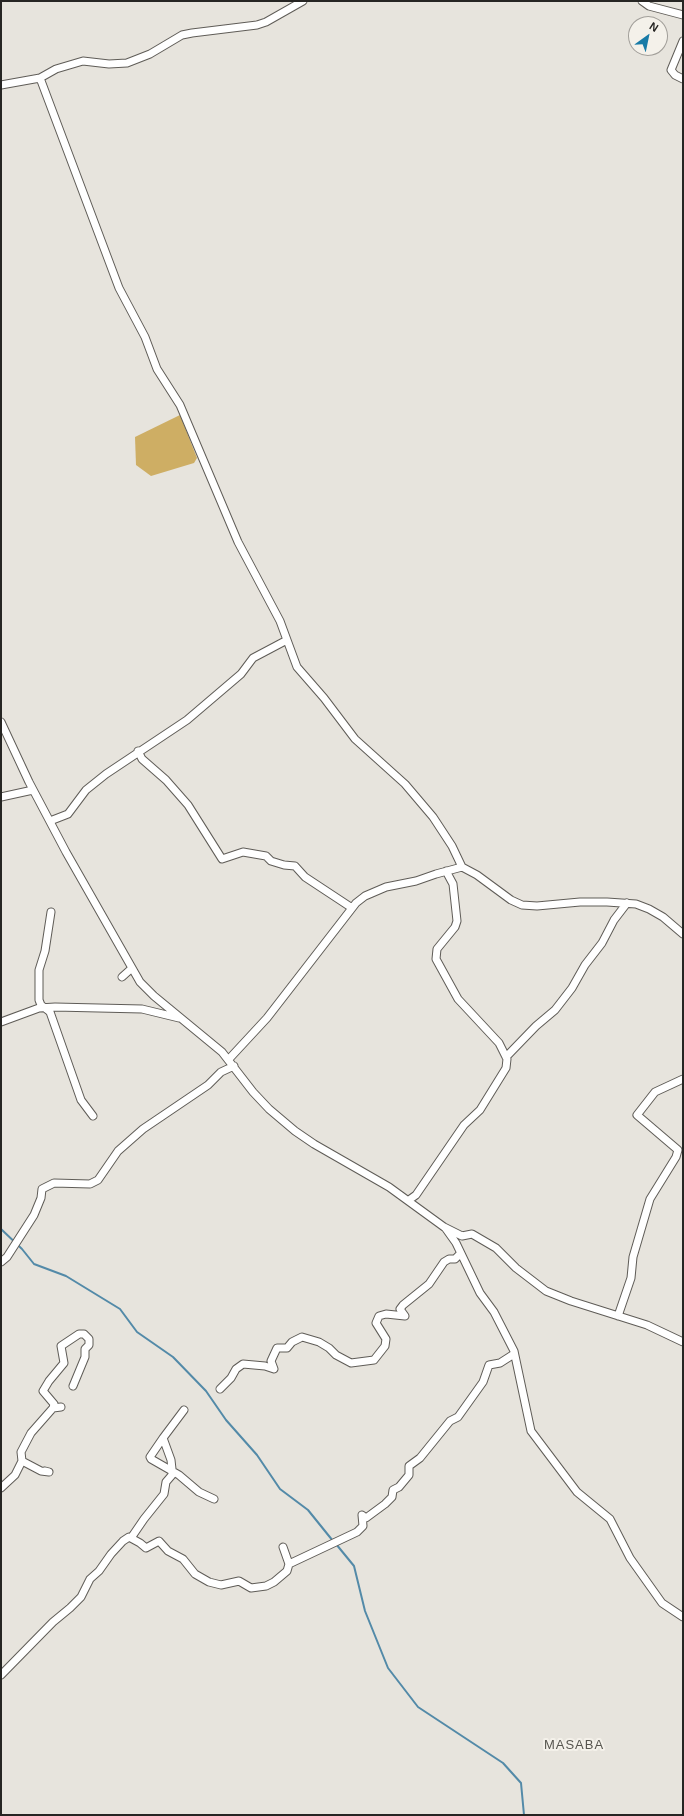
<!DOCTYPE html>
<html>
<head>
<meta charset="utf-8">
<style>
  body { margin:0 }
  #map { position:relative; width:684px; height:1816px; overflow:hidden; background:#e7e4dd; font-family:Helvetica,sans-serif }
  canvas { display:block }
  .frame { position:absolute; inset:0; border:2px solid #262523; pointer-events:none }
  .north { position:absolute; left:628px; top:16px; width:40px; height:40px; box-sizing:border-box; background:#f4f1ea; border:1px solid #a29f9a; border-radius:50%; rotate:33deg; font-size:11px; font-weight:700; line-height:16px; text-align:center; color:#262523 }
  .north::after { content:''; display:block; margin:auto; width:14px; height:18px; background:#187ba7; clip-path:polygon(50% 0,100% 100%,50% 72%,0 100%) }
</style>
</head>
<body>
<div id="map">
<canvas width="684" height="1816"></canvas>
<div class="frame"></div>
<div class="north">N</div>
</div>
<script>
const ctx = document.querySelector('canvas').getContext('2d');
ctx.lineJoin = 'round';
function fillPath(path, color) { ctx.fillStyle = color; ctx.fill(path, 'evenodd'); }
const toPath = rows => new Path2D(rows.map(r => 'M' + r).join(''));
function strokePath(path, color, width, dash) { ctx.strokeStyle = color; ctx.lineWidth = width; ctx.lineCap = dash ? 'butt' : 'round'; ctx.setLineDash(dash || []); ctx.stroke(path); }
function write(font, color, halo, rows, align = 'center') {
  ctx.font = font + ' Helvetica,sans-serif'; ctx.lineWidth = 4; ctx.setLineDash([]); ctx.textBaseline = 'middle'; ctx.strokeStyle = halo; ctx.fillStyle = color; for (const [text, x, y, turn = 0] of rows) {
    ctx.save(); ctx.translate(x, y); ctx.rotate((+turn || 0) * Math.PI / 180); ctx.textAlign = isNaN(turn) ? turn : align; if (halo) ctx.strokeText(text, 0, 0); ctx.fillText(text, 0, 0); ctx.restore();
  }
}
const forest = toPath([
  [180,415,197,458,194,463,151,476,136,465,135,437]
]);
const stream = toPath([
  [1,1229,22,1249,34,1264,66,1276,120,1309,137,1332,173,1357,206,1391,226,1420,257,1455,280,1489,308,1510,333,1541],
  [336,1544,354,1566,365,1611,388,1668,418,1707,503,1763,521,1783,524,1815]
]);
const minor = toPath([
  [642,1,649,6,683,15],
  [683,41,671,70,675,75,683,79],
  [40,78,119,288,145,337,157,369,180,405,238,542,280,621,297,667,324,698,355,739,405,784,433,817,452,846,462,867],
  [1,85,40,78,56,69,83,61,109,64,127,63,150,54,182,35,192,33,257,25,266,22,303,1],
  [1,722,29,782,66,852,140,982,154,996,222,1052,253,1092,269,1109,295,1131,314,1144,389,1187,444,1227,462,1236,472,1234,496,1248,516,1268,546,1291,571,1301,647,1325,683,1342],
  [138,751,142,759,166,780,188,805,222,859,243,852,266,856,271,861,284,865,295,866,305,877,352,908],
  [1,797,33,790],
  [50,821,68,814,86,790,106,774,187,720,241,674,253,658,287,640],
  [51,912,45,951,39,970,39,1000,41,1005,50,1012,81,1100,93,1116],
  [122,977,132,968],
  [1,1022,39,1008,55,1007,142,1009,179,1018],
  [506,1057,536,1026,555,1010,572,988,585,965,602,943,614,920,627,903],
  [229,1059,267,1018,356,903,365,896,386,887,416,881,436,874,462,867,477,875,511,900,522,905,537,906,580,902,607,902,636,904,649,909,663,917,683,934],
  [409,1200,416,1195,464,1125,480,1110,506,1068,507,1059,499,1043,458,999,436,959,437,949,455,927,457,921,453,884,446,871],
  [446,1229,456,1243,480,1293,494,1312,514,1351,531,1431,577,1492,610,1519,630,1558,662,1603,683,1617],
  [1,1262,7,1257,34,1215,41,1198,42,1189,54,1183,90,1184,98,1180,118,1151,143,1129,208,1085,221,1072,234,1066],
  [618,1316,631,1278,633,1257,650,1199,676,1157,678,1150,637,1115,655,1092,683,1079],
  [220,1389,231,1378,236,1369,243,1364,265,1366,274,1369,271,1361,277,1348,287,1348,292,1342,302,1337,319,1342,329,1348,336,1355,351,1363,374,1360,385,1346,386,1339,376,1323,379,1316,386,1314,405,1316,400,1309,403,1305,429,1284,444,1262,449,1259,455,1259,460,1254],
  [53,1408,54,1404,43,1391,49,1381,64,1363,61,1346,79,1334,84,1334,89,1339,89,1345,85,1349,85,1357,73,1386],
  [163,1438,184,1410],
  [22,1461,21,1452,31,1433,53,1408,61,1407],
  [1,1488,15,1475,22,1461,41,1471,49,1472,45,1471],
  [131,1538,144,1519,164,1494,166,1482,172,1475,172,1469,171,1460,163,1438,150,1457,151,1459,179,1475,199,1492,214,1499],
  [283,1547,289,1564,357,1532,363,1526,362,1515,366,1518,385,1504,392,1497,393,1490,399,1487,409,1475,409,1466,420,1458,450,1421,458,1417,483,1382,489,1365,500,1363,514,1354],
  [1,1675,53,1622,70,1608,81,1597,90,1579,99,1571,111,1554,123,1541,129,1537,140,1543,146,1548,159,1541,168,1551,183,1559,195,1574,209,1582,221,1585,239,1581,251,1588,266,1586,274,1582,287,1571,289,1564]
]);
const quarterNames = [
  ["MASABA",574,1745]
];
fillPath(forest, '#ceae64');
strokePath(stream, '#538aa8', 2);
strokePath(minor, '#5f5c57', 9);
strokePath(minor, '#fff', 7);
ctx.letterSpacing = '1px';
write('13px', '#57554f', '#f4f1ea', quarterNames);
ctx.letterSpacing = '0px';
</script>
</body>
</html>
